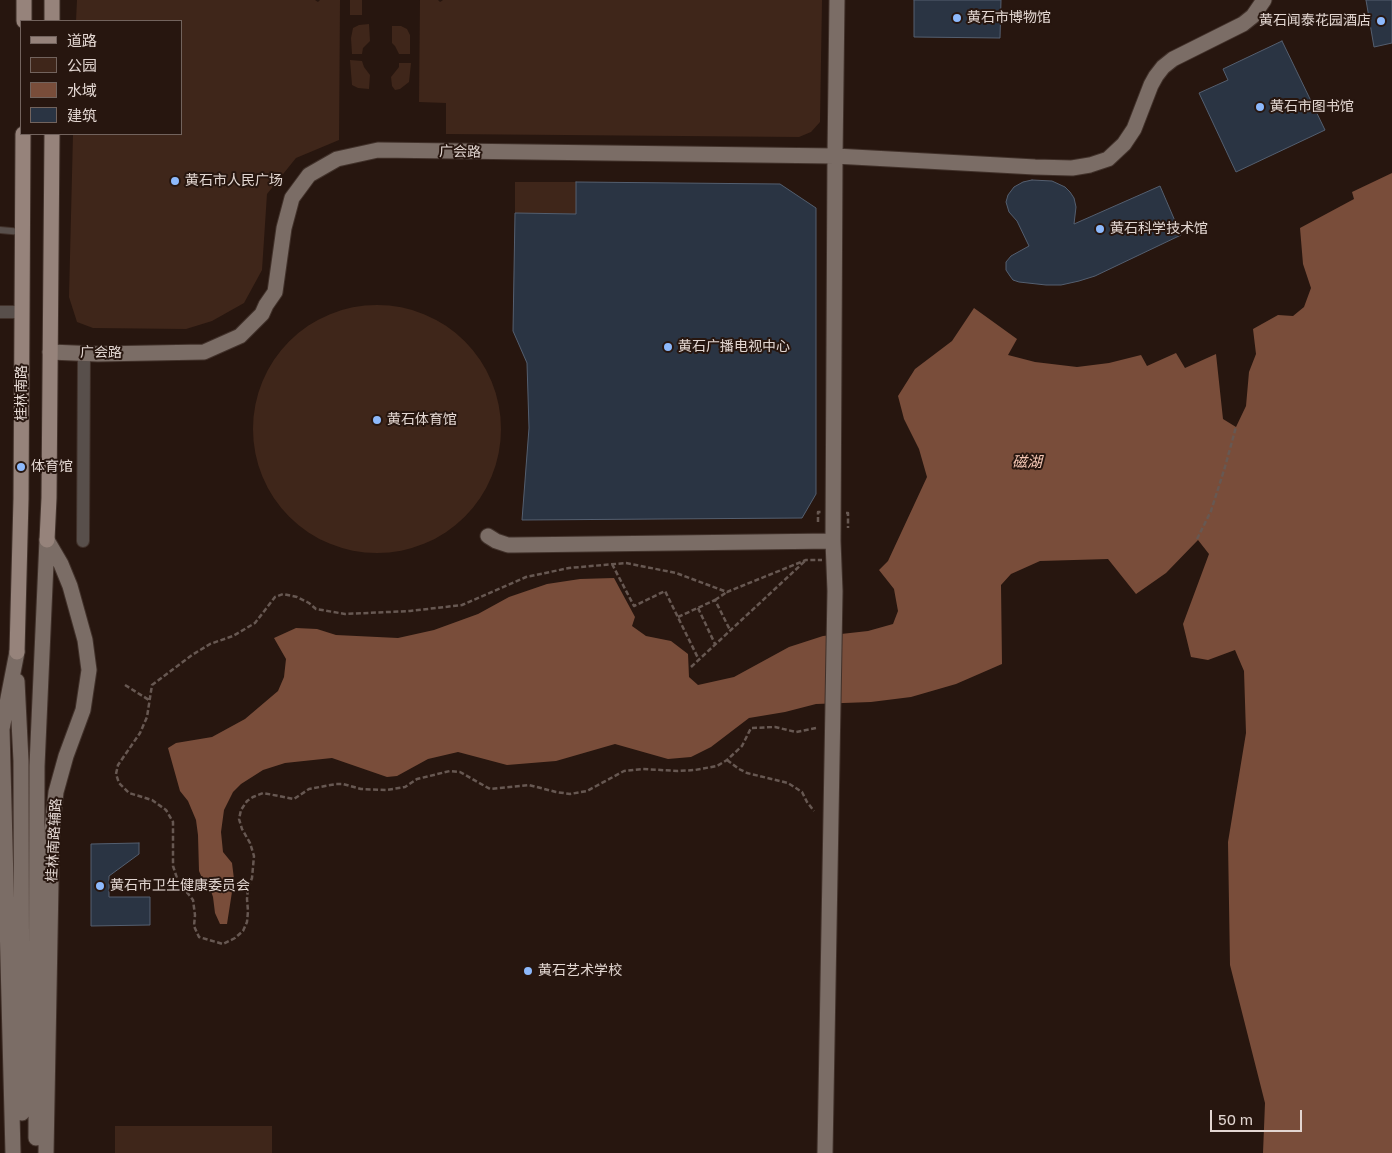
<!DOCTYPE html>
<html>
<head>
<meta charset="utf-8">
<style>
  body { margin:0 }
  #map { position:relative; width:1392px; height:1153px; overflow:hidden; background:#27160f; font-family:"Golos Text","Noto Sans SC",sans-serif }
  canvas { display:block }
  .legend { position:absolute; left:20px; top:20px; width:162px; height:115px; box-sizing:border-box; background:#27160f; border:1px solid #72635d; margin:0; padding:6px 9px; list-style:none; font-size:15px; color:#e2d6d1 }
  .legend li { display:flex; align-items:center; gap:10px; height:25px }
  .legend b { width:25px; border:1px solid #72635d }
  .scale { position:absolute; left:1210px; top:1110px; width:92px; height:22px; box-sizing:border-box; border:2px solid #e2d6d1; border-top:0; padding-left:6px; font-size:15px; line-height:18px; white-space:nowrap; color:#e2d6d1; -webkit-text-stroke:4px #27160f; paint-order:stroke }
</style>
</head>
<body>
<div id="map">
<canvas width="1392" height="1153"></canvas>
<ul class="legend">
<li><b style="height:6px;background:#96837b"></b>道路</li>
<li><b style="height:14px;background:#3f261a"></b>公园</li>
<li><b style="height:14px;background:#794d3a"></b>水域</li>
<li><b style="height:14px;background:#2a3443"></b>建筑</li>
</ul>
<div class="scale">50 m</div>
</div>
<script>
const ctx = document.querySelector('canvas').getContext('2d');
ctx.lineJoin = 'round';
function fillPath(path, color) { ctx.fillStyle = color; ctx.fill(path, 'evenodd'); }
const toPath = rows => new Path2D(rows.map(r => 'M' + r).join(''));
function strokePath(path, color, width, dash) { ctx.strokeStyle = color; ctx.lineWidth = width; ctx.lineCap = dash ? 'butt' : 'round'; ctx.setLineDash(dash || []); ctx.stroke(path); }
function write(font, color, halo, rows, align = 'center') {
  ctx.font = font + ' "Golos Text","Noto Sans SC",sans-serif'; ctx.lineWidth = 4; ctx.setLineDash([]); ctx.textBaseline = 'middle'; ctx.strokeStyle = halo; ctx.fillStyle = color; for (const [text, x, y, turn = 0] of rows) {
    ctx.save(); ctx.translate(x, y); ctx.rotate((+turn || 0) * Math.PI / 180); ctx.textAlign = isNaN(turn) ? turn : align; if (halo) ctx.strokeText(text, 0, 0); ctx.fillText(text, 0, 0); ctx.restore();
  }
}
const green = toPath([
  [77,0,315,0,318,2,320,0,340,0,339,140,296,158,267,194,262,270,244,303,212,321,186,329,93,328,77,322,69,297,73,134,181,134,181,21,76,21],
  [350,0,362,0,362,15,350,15],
  [420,0,438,0,440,2,443,0,822,0,820,122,811,132,799,137,446,134,446,103,419,102],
  [369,24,370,41,363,48,362,54,352,54,351,38,353,28,359,25],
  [392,26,401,26,407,29,410,35,410,54,399,54,395,46,392,43],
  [350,60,362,61,364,67,370,75,369,89,358,88,352,85],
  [399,63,411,63,409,82,400,89,395,90,392,86,391,77,399,67],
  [515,182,576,182,576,214,515,213],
  '253 429a124 124 0 1 1 248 0a124 124 0 1 1-248 0Z',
  [115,1126,272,1126,272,1153,115,1153]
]);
const water = toPath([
  [1392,173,1392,1153,1263,1153,1265,1103,1230,965,1228,842,1246,733,1244,671,1235,650,1208,660,1191,657,1183,624,1209,554,1198,540,1166,573,1136,594,1108,559,1040,561,1011,574,1001,585,1002,664,956,684,911,697,871,702,816,704,785,712,749,718,711,747,691,757,668,759,615,744,556,761,507,765,458,752,428,759,397,776,387,777,332,758,285,763,263,770,241,784,233,792,224,810,221,832,223,852,232,863,234,879,227,924,220,924,215,913,213,897,210,888,202,878,199,871,198,835,196,820,188,801,180,791,168,748,176,743,212,737,245,719,278,691,284,677,286,659,274,638,296,628,317,629,336,635,398,638,434,630,478,614,509,597,547,584,580,579,614,578,635,617,632,626,646,636,671,641,688,654,689,677,698,685,734,677,789,647,823,636,868,631,893,624,898,611,894,589,879,570,888,561,927,477,919,449,904,419,898,396,915,369,952,341,974,308,1017,339,1008,355,1035,362,1077,367,1109,363,1141,355,1147,366,1176,353,1185,368,1216,354,1223,419,1236,427,1246,406,1249,372,1256,354,1253,329,1278,315,1293,316,1304,307,1311,288,1303,264,1300,228,1354,199,1352,192]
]);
const building = toPath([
  [914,0,1001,0,1000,38,914,37,914,0],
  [1366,0,1392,0,1392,43,1374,47,1366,0],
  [1282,41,1325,130,1236,172,1199,93,1228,80,1223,69,1282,41],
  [1032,180,1052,181,1065,187,1070,192,1074,198,1076,207,1074,224,1160,186,1181,235,1095,276,1079,281,1061,285,1046,285,1019,282,1013,280,1010,276,1006,270,1006,262,1011,256,1029,246,1017,221,1009,212,1006,202,1008,195,1014,187,1023,182,1032,180],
  [576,182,780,184,816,208,816,494,802,518,522,520,529,428,527,363,513,331,515,213,576,214,576,182],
  [139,843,139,854,109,876,109,897,150,897,150,925,91,926,91,844,139,843]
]);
const path = toPath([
  [846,513,848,513,848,528],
  [818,522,818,512,821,512],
  [1197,539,1211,511,1225,467,1236,427],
  [612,564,634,606,665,591,699,660],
  [715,600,727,592],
  [698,608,715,644],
  [678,617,715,600,730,630],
  [691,667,805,561],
  [125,685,149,700],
  [816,728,796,732,775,727,751,728,742,746,727,760,717,766,695,770,678,771,643,769,624,771,587,791,570,794,556,792,529,785,490,789,460,772,450,771,417,779,405,787,386,790,361,789,343,784,336,784,309,789,294,799,263,793,253,797,247,801,241,810,239,819,242,829,250,843,254,856,252,878,248,888,247,899,248,911,247,922,243,931,235,938,223,944,199,937,194,926,195,915,193,900,178,881,173,866,173,822,166,810,152,800,129,793,119,783,116,774,118,765,140,733,147,717,152,685,192,655,210,644,233,636,255,623,275,597,283,594,297,597,309,603,316,609,345,614,410,611,462,605,526,577,569,568,626,563,676,573,727,592,806,560,822,560],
  [727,760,739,769,747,773,788,783,802,792,807,802,814,811]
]);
const lane = toPath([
  [0,230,22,232]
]);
const street = toPath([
  [0,312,22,312],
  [83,541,84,353]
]);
const secondary = toPath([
  [50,352,98,354,204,352,240,336,262,314,266,305,275,292,284,228,292,198,309,175,337,159,378,150,835,156,837,0],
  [488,536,496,541,508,545,514,545,833,541],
  [17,681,21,761,22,1113],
  [36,1138,37,766,47,540],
  [13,1153,2,729,17,652],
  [46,1153,52,828,56,792,66,756,83,710,89,670,85,640,70,586,61,564,47,540],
  [825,1153,835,591,833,541,835,156,1035,167,1072,168,1090,165,1108,159,1124,144,1134,129,1151,85,1156,76,1163,67,1173,59,1243,24,1253,16,1264,0]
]);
const primary = toPath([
  [24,21,24,0],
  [52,21,52,0],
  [47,540,49,498,52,134],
  [17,652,21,499,23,134]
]);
const markers = [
  [957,18,5,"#8db9fc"],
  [1381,21,5,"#8db9fc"],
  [1260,107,5,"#8db9fc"],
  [175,181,5,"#8db9fc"],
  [1100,229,5,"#8db9fc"],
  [668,347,5,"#8db9fc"],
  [377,420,5,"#8db9fc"],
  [21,467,5,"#8db9fc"],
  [100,886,5,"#8db9fc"],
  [528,971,5,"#8db9fc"]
];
const poiNames = [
  ["黄石市博物馆",967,18],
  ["黄石闻泰花园酒店",1371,21,"right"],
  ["黄石市图书馆",1270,107],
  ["黄石市人民广场",185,181],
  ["黄石科学技术馆",1110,229],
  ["黄石广播电视中心",678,347],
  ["黄石体育馆",387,420],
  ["体育馆",31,467],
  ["黄石市卫生健康委员会",110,886],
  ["黄石艺术学校",538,971]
];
const streetNames = [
  ["广会路",460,152,1],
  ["广会路",101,353],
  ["桂林南路",22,393,-90],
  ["桂林南路辅路",54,840,-87]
];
const waterNames = [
  ["磁湖",1027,462]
];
fillPath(green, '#3f261a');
fillPath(water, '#794d3a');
fillPath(building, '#2a3443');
strokePath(building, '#545f70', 1);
strokePath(lane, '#41312a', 8);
strokePath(street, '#41312a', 14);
strokePath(secondary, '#41312a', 17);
strokePath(primary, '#41312a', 17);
strokePath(path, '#675852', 2.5, [5, 2.5]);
strokePath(lane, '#584f4b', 6);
strokePath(street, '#584f4b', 12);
strokePath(secondary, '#7b6d66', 15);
strokePath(primary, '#96837b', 15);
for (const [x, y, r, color] of markers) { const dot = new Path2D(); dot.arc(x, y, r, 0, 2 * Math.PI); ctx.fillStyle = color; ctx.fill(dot); strokePath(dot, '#27160f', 2); }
write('14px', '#e2d6d1', '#27160f', poiNames, 'left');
write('14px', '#e2d6d1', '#27160f', streetNames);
write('italic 15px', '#f7c9b6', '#27160f', waterNames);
</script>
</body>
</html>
